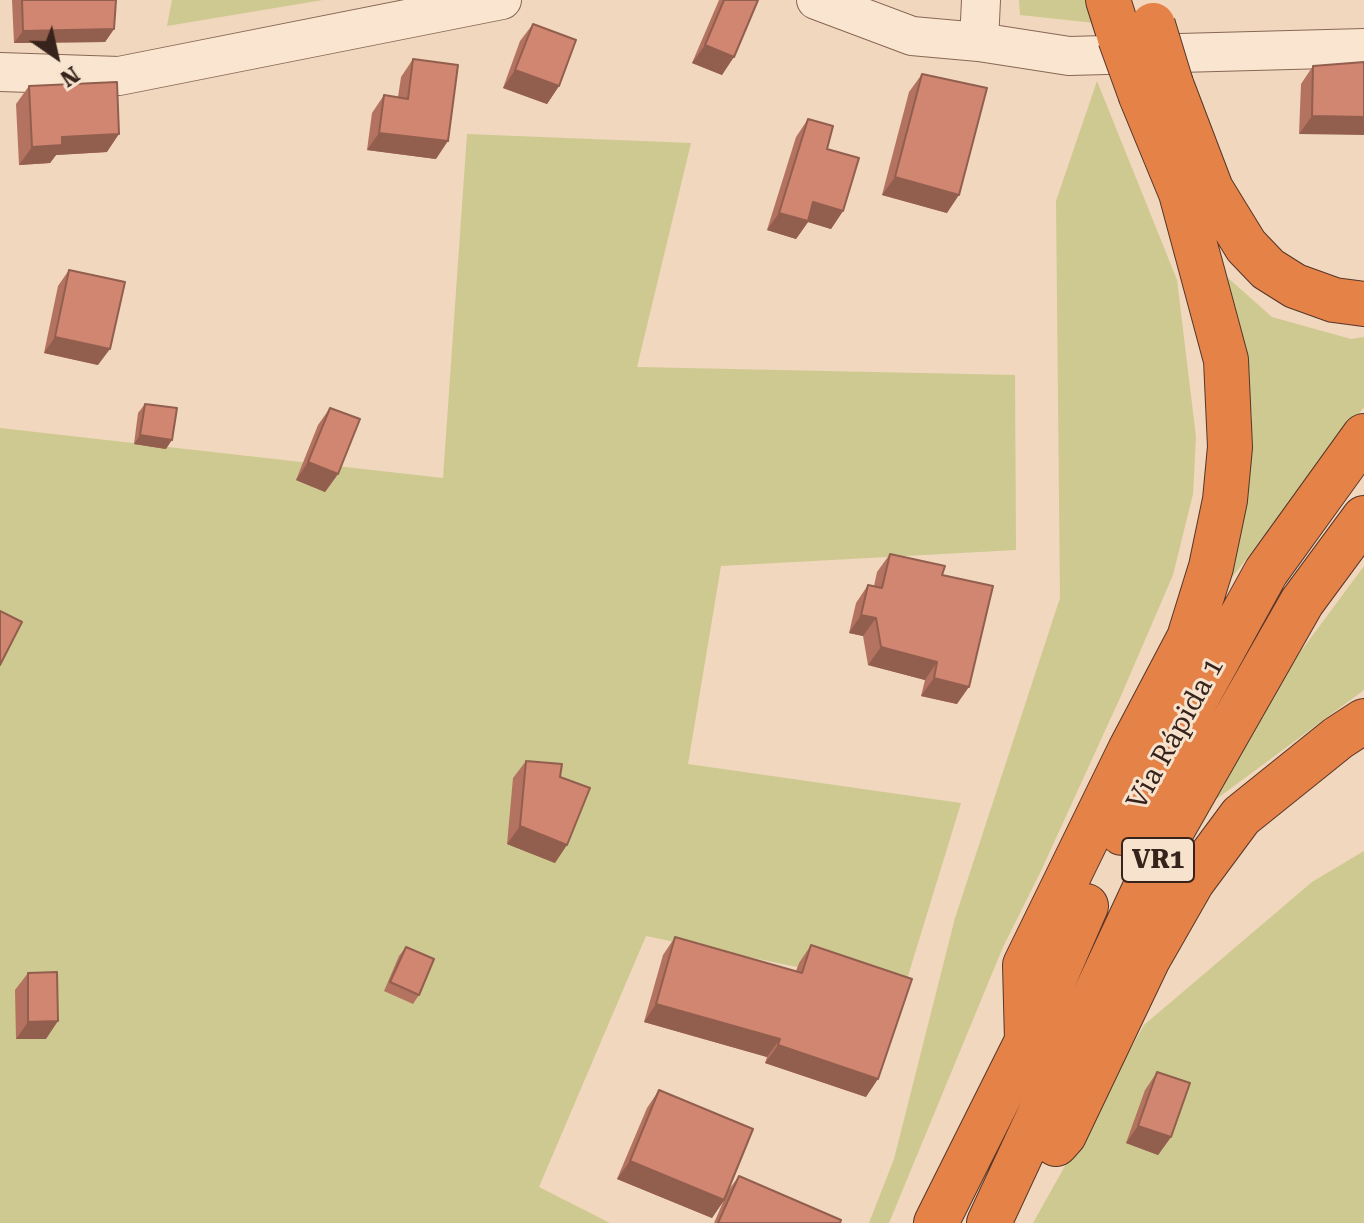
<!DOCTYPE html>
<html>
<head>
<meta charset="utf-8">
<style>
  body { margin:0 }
  #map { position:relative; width:1364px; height:1223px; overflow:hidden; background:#f0d7bd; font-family:"Roboto Serif",serif }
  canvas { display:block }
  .north { position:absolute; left:16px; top:16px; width:80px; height:80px; -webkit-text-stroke:6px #f7e3cd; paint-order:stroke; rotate:146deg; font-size:22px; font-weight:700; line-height:32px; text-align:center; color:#37231b }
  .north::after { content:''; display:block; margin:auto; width:28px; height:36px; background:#37231b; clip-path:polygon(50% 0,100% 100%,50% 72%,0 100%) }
</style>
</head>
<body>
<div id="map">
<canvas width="1364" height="1223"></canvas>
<div class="north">N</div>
</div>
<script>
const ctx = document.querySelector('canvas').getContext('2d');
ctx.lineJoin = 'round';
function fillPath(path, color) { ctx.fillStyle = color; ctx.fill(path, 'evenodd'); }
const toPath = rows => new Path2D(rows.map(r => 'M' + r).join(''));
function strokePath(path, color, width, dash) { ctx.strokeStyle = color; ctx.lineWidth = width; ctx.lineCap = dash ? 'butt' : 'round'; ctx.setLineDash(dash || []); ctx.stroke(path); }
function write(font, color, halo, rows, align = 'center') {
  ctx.font = font + ' "Roboto Serif",serif'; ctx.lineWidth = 6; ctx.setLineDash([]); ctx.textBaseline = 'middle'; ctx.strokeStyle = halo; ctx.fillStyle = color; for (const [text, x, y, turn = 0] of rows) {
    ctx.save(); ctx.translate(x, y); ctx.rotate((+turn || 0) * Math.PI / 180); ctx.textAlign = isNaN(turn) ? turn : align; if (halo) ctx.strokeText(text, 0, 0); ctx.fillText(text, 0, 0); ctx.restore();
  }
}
const green = toPath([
  [172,0,323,0,167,26],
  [1019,0,1090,0,1095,23,1020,15],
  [1097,81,1177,280,1196,437,1193,494,1173,575,1120,698,1040,873,1003,947,889,1223,869,1223,894,1159,955,918,1060,598,1056,201],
  [467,134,691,143,637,367,1015,375,1016,550,721,566,688,764,961,803,904,989,646,936,539,1187,610,1223,0,1223,0,428,443,478],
  [1219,270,1272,317,1351,339,1364,337,1364,407,1216,598,1252,416],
  [1364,566,1364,690,1211,803,1284,674],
  [1364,851,1364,1223,1033,1223,1144,1025,1312,882]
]);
const minor = toPath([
  [816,0,912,36,979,42,1069,56,1364,48],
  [979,42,981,0],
  [0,72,119,76,502,0]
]);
const highway = toPath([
  [1108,0,1120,38],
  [1171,84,1211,189,1246,246,1268,269,1295,286,1334,300,1364,304],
  [1122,833,1266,572,1364,436],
  [1027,1041,1025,965,1130,750,1189,638,1211,567,1225,500,1230,447,1226,360,1181,193,1141,96],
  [1056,1144,1064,1135,1148,959,1192,882,1241,816,1338,738,1364,721],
  [936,1223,1027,1041,1086,906],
  [989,1223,1171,832,1302,602,1364,518]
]);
const highwayBridge = toPath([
  [1153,25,1171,84],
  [1120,38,1141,96]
]);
const wall = toPath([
  [12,0,116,0,114,29,105,42,14,43],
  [719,0,758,0,722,75,692,63],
  [533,24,559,86,547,104,503,88,520,41],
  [413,59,436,159,367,150,372,113,384,95,398,97,401,77],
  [1364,62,1299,134,1301,84,1313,66],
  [922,74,947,213,882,195,909,92],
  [29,86,107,152,56,155,50,163,19,165,16,104],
  [808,119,827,149,843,211,831,229,808,222,796,239,767,230,796,137],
  [69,270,98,365,44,353,58,286],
  [145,404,166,449,134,444,138,413],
  [330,408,338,474,325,492,296,480,318,425],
  [890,554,942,575,957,704,921,696,925,680,868,665,863,636,849,633,856,603,868,585,874,586,877,572],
  [526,761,560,777,555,863,507,844,513,778],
  [675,937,796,971,799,963,811,945,866,1097,765,1063,767,1057,644,1022,663,955],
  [406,947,419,995,413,1004,384,991,399,956],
  [28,973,46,1039,16,1039,15,990],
  [1157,1072,1171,1137,1158,1155,1126,1143,1145,1090],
  [659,1090,727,1192,739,1176,840,1223,714,1223,723,1202,712,1218,617,1179,647,1108]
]);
const shadedWall = toPath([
  [114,29,105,42,14,43,23,31],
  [705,45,734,57,722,75,692,63],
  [515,70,559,86,547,104,503,88],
  [1312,116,1364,117,1364,135,1299,134],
  [379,133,448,141,436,159,367,150],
  [119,134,107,152,56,155,50,163,19,165,32,147,62,137],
  [895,177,959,195,947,213,882,195],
  [813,202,843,211,831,229,808,222,796,239,767,230,779,213],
  [55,337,110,349,98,365,44,353],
  [140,435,172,440,166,449,134,444],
  [308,462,338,474,325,492,296,480],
  [861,615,876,618,863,636,849,633],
  [881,647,937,662,925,680,868,665],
  [934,678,969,687,957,704,921,696],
  [520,826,567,845,555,863,507,844],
  [656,1004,780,1039,767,1057,644,1022],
  [58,1021,46,1039,16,1039,28,1022],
  [778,1045,878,1079,866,1097,765,1063],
  [1138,1126,1171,1137,1158,1155,1126,1143],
  [630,1161,724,1200,712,1218,617,1179]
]);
const building = toPath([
  [22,0,116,0,114,29,23,31,22,0],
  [724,0,758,0,734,57,705,45,724,0],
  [533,24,576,40,559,86,515,70,533,24],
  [413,59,458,65,448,141,379,133,384,95,408,99,413,59],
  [1364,62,1364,117,1312,116,1313,66,1364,62],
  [922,74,987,88,959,195,895,177,922,74],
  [117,82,119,134,62,137,62,145,32,147,29,86,117,82],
  [808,119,833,126,827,149,859,158,843,211,813,202,808,221,779,213,808,119],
  [69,270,125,282,110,349,55,337,69,270],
  [145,404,177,408,172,440,140,435,145,404],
  [330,408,360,419,338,474,308,462,330,408],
  [890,554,945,566,942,575,993,586,969,687,934,678,937,662,881,647,876,618,861,615,868,585,882,588,890,554],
  [0,611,22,622,0,665,0,611],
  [526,761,562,764,560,777,590,788,567,845,520,826,526,761],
  [675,937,802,973,811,945,912,979,878,1079,778,1045,780,1039,656,1004,675,937],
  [406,947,434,959,419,995,390,982,406,947],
  [57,972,58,1021,28,1022,28,973,57,972],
  [1157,1072,1190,1083,1171,1137,1138,1126,1157,1072],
  [659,1090,753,1129,724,1200,630,1161,659,1090],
  [739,1176,841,1220,840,1223,718,1223,739,1176]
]);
const shields = [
  [1158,860,72]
];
const shieldNames = [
  ["VR1",1158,860]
];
const streetNames = [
  ["Via Rápida 1",1176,734,-61]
];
fillPath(green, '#cec991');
strokePath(minor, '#886755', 40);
strokePath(highway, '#55362a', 46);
strokePath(minor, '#fae6d0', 38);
strokePath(highway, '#e58247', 44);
strokePath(highwayBridge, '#55362a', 46, []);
strokePath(highwayBridge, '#e58247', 44);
fillPath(wall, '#b37360');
fillPath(shadedWall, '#925e4e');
fillPath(building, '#d08670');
strokePath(building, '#925e4e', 2);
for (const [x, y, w] of shields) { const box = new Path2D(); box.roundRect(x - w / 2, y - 22, w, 44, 6); ctx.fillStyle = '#f7e3cd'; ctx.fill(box); strokePath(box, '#37231b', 2); }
write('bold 26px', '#37231b', null, shieldNames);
write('28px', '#37231b', '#f7e3cd', streetNames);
</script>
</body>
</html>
